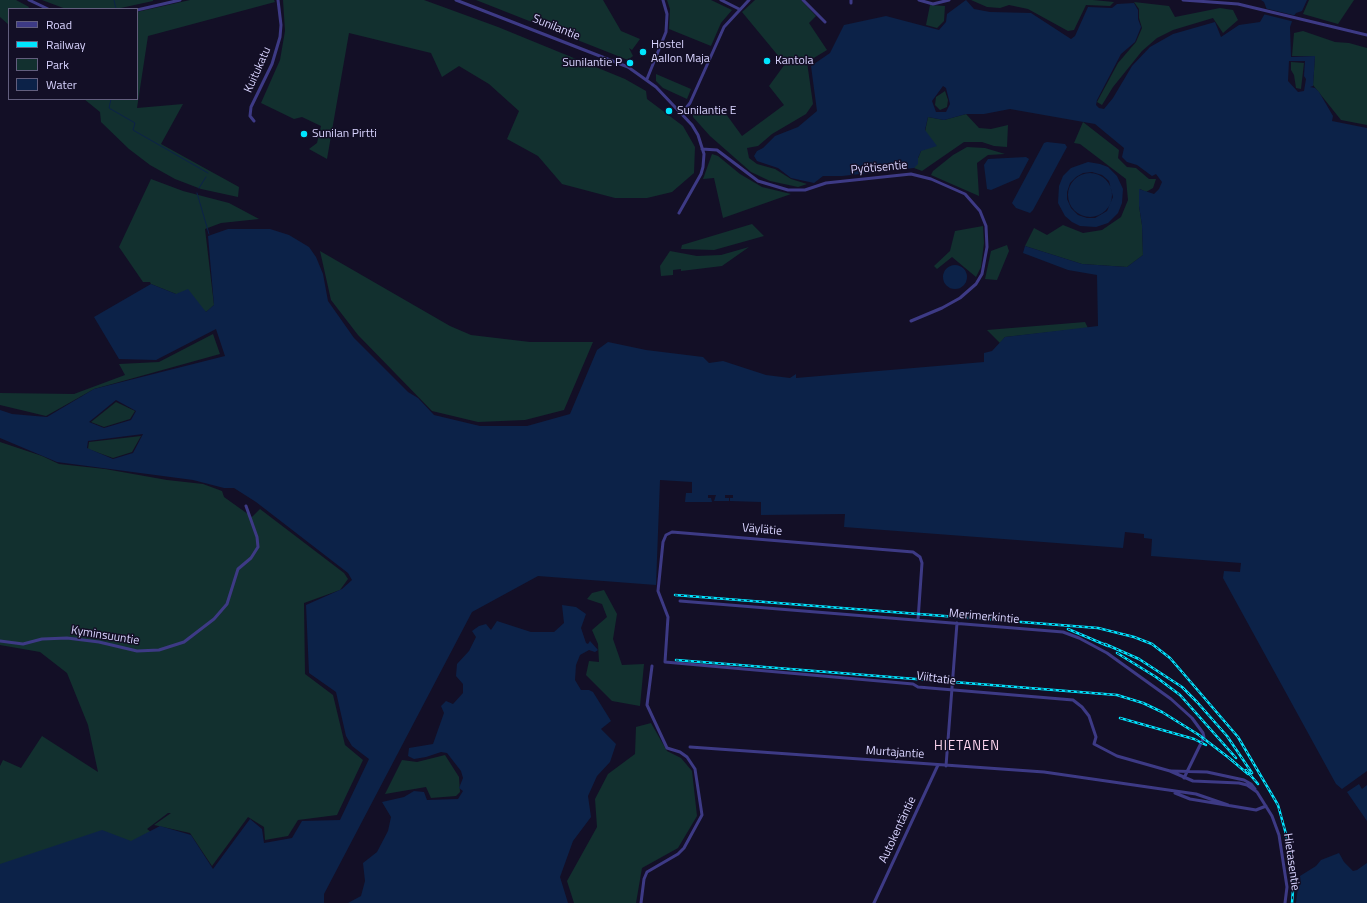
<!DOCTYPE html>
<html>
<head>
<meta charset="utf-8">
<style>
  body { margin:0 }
  #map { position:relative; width:1367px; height:903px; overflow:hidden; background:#130f26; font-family:"Titillium Web",sans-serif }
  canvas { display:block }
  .legend { position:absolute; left:8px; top:8px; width:130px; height:92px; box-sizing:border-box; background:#130f26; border:1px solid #625e7d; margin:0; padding:5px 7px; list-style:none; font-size:12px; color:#d9d4ff }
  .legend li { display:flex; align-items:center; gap:8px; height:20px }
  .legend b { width:20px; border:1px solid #625e7d }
</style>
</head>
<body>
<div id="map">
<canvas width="1367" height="903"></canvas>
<ul class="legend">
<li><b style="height:5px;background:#3d3a85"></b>Road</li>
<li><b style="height:5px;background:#00e5ff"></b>Railway</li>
<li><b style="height:11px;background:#12302f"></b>Park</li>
<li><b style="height:11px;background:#0c2248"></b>Water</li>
</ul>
</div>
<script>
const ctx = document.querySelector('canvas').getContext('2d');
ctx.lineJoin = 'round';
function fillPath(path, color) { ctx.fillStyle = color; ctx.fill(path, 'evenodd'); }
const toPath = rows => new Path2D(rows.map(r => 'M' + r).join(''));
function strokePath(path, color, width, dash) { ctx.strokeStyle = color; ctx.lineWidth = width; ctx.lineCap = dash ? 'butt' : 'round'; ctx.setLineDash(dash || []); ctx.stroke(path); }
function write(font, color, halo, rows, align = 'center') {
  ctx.font = font + ' "Titillium Web",sans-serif'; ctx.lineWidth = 3; ctx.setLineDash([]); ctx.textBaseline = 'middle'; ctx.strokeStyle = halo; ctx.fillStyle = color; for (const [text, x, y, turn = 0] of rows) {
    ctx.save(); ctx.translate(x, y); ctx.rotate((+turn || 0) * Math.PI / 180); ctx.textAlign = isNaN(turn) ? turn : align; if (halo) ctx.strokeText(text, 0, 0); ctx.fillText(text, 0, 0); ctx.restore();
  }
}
const green = toPath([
  [0,0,16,0,29,7,28,9,9,9,9,25,0,17],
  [42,0,153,0,153,1,116,9,66,9],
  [190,0,274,0,275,2,148,36,137,108,183,104,161,144,239,187,238,197,201,189,175,179,150,165,129,149,101,122,100,112,84,99,137,99,137,12],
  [283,0,424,0,498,27,625,79,646,91,647,99,683,126,695,147,694,173,672,192,647,198,615,198,562,184,538,156,507,139,519,111,489,84,459,66,442,77,431,53,349,33,327,159,309,149,317,143,321,126,302,117,294,119,261,103,280,60,285,31],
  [476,0,603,0,621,31,640,39,632,50,629,48,633,56,628,60],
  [667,0,711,0,732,10,721,23,711,46,669,29,670,9],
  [755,0,801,0,816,16,809,23,827,50,807,62,813,104,806,114,772,134,758,146,747,148,749,158,757,164,775,169,791,179,807,184,798,187,770,181,751,172,710,136,693,117,693,112,705,113,717,108,726,114,742,136,784,105,769,86,785,64,742,12],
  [971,0,1093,0,1114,2,1110,6,1086,5,1074,30,1068,31,1028,9,1009,5,1000,8,987,7],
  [1309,0,1354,0,1338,24,1303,14],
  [1134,2,1169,6,1175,17,1220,8,1233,10,1238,20,1223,33,1213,18,1173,30,1157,38,1142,51,1113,87,1102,105,1097,102,1118,63,1136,42,1142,28,1139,18,1139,9],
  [930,5,945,6,944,21,937,28,926,25],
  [1303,31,1335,42,1349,43,1367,48,1367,125,1341,120,1313,85,1315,56,1292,56,1294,33],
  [1291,62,1304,63,1301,89,1296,88,1294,75,1291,70],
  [656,74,691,89,687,99,663,88,656,81],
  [945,91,948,100,947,107,940,110,935,105,936,97],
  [966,114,979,128,991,129,1008,125,1007,147,994,146,982,142,964,142,922,171,914,168,921,151,928,117,944,120],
  [1083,122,1119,150,1118,158,1127,167,1136,168,1149,179,1156,179,1153,188,1146,192,1140,189,1139,206,1142,225,1143,255,1127,267,1082,264,1025,246,1034,228,1047,235,1063,225,1083,233,1102,230,1121,217,1128,200,1126,179,1080,144,1074,143],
  [967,147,985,148,1005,154,988,155,977,163,979,196,931,175,933,171,953,155],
  [712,154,718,156,740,174,762,187,791,194,723,218,714,178,703,179],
  [151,179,183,191,229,203,259,219,221,223,205,229,214,305,206,312,176,294,151,284,150,282,143,282,119,247],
  [752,224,764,236,714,250,681,249,682,245],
  [983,226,984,243,981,267,976,277,952,257,937,269,934,266,950,251,955,231],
  [1007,245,1009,251,997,280,985,279,991,251],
  [749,247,722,266,681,271,681,269,673,270,673,275,661,276,660,266,670,251,697,256,721,255],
  [320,251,450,326,471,335,530,342,593,342,564,410,525,420,478,422,432,411,358,335,331,300],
  [1085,322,1088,328,1005,337,1000,343,987,330],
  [213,334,220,354,94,389,46,416,0,405,0,393,74,394,125,375,119,364,159,362],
  [116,402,135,411,130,419,104,427,91,422],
  [141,436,132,452,113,458,88,449,89,442],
  [0,442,42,456,59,464,105,469,167,480,203,484,222,491,224,497,252,517,260,509,344,573,348,579,340,590,304,603,305,674,333,695,345,745,363,760,337,815,298,820,288,836,265,840,264,827,248,817,212,866,190,833,154,825,171,813,168,813,147,829,151,832,149,849,0,865,0,766,3,760,21,768,42,736,98,772,88,725,67,673,40,652,0,645],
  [604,590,617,614,613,639,622,665,644,664,640,706,612,701,586,675,589,661,599,662,598,644,592,630,607,617,602,604,587,599,592,593],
  [651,723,667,751,681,758,692,771,697,816,678,848,642,868,636,903,574,903,567,881,597,827,595,799,608,774,635,754,636,727],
  [445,755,459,777,460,792,456,796,431,798,426,787,385,794,402,760,417,762]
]);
const water = toPath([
  [966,0,974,9,990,12,1031,13,1071,39,1075,36,1088,7,1112,8,1117,4,1134,3,1138,10,1138,19,1141,27,1135,42,1121,54,1097,100,1096,105,1099,108,1104,109,1113,98,1132,66,1150,47,1173,34,1215,22,1221,37,1239,25,1260,22,1267,10,1264,2,1261,0,1307,0,1302,11,1296,13,1294,16,1290,27,1291,57,1315,56,1313,86,1310,87,1315,88,1319,92,1333,116,1332,121,1367,128,1367,771,1342,789,1336,784,1223,578,1224,571,1240,572,1241,563,1151,556,1152,539,1144,538,1144,534,1125,532,1123,548,844,527,845,514,761,515,761,502,730,501,730,498,733,498,733,495,725,495,725,498,729,498,729,501,714,501,716,495,708,495,708,498,711,498,712,502,685,502,686,493,692,493,692,482,660,480,656,585,538,576,472,612,324,894,324,903,0,903,0,864,102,830,131,841,160,826,191,835,213,869,250,819,262,829,264,843,292,838,302,821,340,820,369,759,352,746,346,736,336,692,309,673,306,605,342,589,352,580,348,573,256,502,234,488,224,488,193,480,57,462,0,438,0,410,12,414,47,417,94,389,225,356,216,329,156,360,119,359,94,317,151,284,176,294,188,289,206,312,214,305,208,236,228,229,270,229,289,235,309,247,316,257,323,274,328,301,354,338,408,392,418,398,434,415,480,426,527,426,570,414,597,350,608,342,646,350,703,357,709,363,723,361,766,375,790,378,796,374,796,378,984,362,984,353,992,351,1005,337,1098,326,1097,275,1068,270,1023,253,1025,246,1082,264,1127,267,1143,255,1142,225,1139,206,1139,189,1154,194,1159,189,1162,182,1156,174,1152,176,1137,165,1127,162,1122,157,1124,148,1095,124,1010,109,984,114,966,114,944,120,928,117,925,130,937,146,921,151,918,158,918,164,914,168,842,176,823,176,814,183,791,178,778,168,757,161,754,156,757,151,763,148,775,136,798,127,817,111,811,66,830,53,844,25,886,16,939,30,946,22,947,14],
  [1289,61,1305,61,1304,76,1306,79,1304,91,1298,92,1288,81],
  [943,86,946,88,950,104,946,112,936,112,932,101],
  [116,400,136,411,131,420,104,428,89,422],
  [143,434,133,453,113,459,87,448,88,441],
  [1047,142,1065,144,1067,147,1033,210,1030,213,1016,208,1012,203,1044,143],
  [1026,157,1029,159,1019,178,991,190,987,189,984,165,988,159],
  [1088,162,1100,164,1108,167,1117,176,1123,189,1122,203,1118,213,1108,223,1096,227,1080,226,1072,222,1065,216,1058,203,1059,186,1063,176,1071,168],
  [1092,172,1102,175,1109,181,1113,197,1107,211,1095,218,1087,218,1078,215,1071,208,1067,199,1067,192,1070,183,1076,177,1083,173],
  '1068 195a22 22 0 1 1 44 0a22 22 0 1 1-44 0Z',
  '943 277a12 12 0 1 1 24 0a12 12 0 1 1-24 0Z',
  [562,605,576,607,586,614,581,628,586,643,588,644,590,641,598,650,595,652,589,650,580,655,576,665,575,680,581,690,589,690,593,692,611,721,601,729,616,744,610,762,597,776,588,796,591,817,573,841,560,877,568,903,348,903,361,896,365,881,363,863,377,852,388,831,391,817,382,802,404,797,414,791,424,792,427,800,458,799,463,791,459,788,463,778,461,771,447,753,441,752,426,757,414,759,408,756,409,748,433,744,444,713,441,706,446,701,453,704,463,693,463,684,456,676,457,664,469,651,476,637,472,631,479,626,486,624,491,630,497,621,531,632,554,632,564,623],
  [1359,784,1362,789,1367,785,1367,821,1347,792],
  [1339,853,1344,862,1353,871,1357,870,1367,863,1367,903,1296,903,1298,887,1301,884,1300,876,1316,866,1321,860]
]);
const pier = toPath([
  [1264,8,1297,16,1295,22,1263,14,1265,10]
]);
const stream = toPath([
  [114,0,116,9],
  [111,99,109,108,135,123,133,130,208,173],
  [199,188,206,177],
  [197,193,209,234]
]);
const minor = toPath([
  [29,0,48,9],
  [456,0,628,67,656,87,692,125,698,135,704,154,703,167,701,174,679,213],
  [721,0,739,9],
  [803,0,825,22],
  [851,0,851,3],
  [919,0,933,4,949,0],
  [1183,0,1238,4,1367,35],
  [137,10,180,0],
  [647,79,666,32,667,14,663,0],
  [682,113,690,103,724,27,749,0],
  [254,121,250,116,251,107,272,64,280,37,281,25,278,0],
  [702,149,717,150,758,181,788,190,805,190,826,183,911,174,931,179,965,194,980,211,986,226,987,247,982,274,976,284,960,298,942,308,911,321],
  [680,601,1063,632,1079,638,1107,653,1171,699,1192,718,1203,733,1204,737,1184,778],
  [918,620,922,563,920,557,913,552,672,532,666,535,663,542,658,591,668,617,665,662,913,684,918,687,1073,700,1082,707,1089,716,1096,737,1094,744,1117,756,1170,771,1193,781,1239,783,1247,785,1257,792,1272,816,1279,835,1287,887,1285,903],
  [0,641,23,644,42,639,67,638,99,642,137,651,159,650,184,642,214,619,227,604,238,569,251,558,258,547,257,537,246,506],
  [690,747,1044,772,1196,794,1228,805],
  [946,766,957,623],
  [1171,771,1207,772,1244,780,1251,784,1255,789],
  [1175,793,1190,799,1256,810,1266,806],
  [641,903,644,879,647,872,678,854,684,848,702,815,695,769,687,757,680,752,667,748,647,705,652,666],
  [874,903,938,765]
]);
const rail = toPath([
  [675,595,1098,628,1134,637,1152,644,1170,658,1238,737,1278,805,1292,856,1294,877,1292,903],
  [1068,629,1108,646],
  [1105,644,1139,659,1182,687,1197,702,1227,736,1252,773],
  [1117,653,1156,677,1180,695,1236,758],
  [676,660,1117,695,1143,703,1162,712,1199,735,1233,761],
  [1120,718,1194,739,1206,745],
  [1229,758,1248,774],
  [1246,770,1258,784]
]);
const markers = [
  [643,52,4,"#00e5ff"],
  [767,61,4,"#00e5ff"],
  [630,63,4,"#00e5ff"],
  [669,111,4,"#00e5ff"],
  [304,134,4,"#00e5ff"]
];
const streetNames = [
  ["Sunilantie",556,28,22],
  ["Kuitukatu",258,70,-66],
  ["Pyötisentie",879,168,-5],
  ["Väylätie",762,530,5],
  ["Merimerkintie",984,617,5],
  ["Kyminsuuntie",105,636,9],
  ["Viittatie",936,679,8],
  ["Murtajantie",895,753,4],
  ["Autokentäntie",898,830,-65],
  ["Hietasentie",1291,862,82]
];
const poiNames = [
  ["Hostel",651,45],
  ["Aallon Maja",651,59],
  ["Kantola",775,61],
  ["Sunilantie P",622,63,"right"],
  ["Sunilantie E",677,111],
  ["Sunilan Pirtti",312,134]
];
const neighbourhoodNames = [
  ["HIETANEN",967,747]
];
fillPath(green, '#12302f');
fillPath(water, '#0c2248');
fillPath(pier, '#130f26');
strokePath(stream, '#0c2248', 1);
strokePath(minor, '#3d3a85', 3);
strokePath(rail, '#00e5ff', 2.5);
strokePath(rail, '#130f26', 1, [3]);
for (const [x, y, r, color] of markers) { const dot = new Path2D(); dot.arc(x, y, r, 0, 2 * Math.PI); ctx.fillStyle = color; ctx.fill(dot); strokePath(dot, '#130f26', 1.5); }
write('12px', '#d9d4ff', '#130f26', streetNames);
write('12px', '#d9d4ff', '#130f26', poiNames, 'left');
ctx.letterSpacing = '1px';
write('13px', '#ffd6f0', '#130f26', neighbourhoodNames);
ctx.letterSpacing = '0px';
</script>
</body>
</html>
